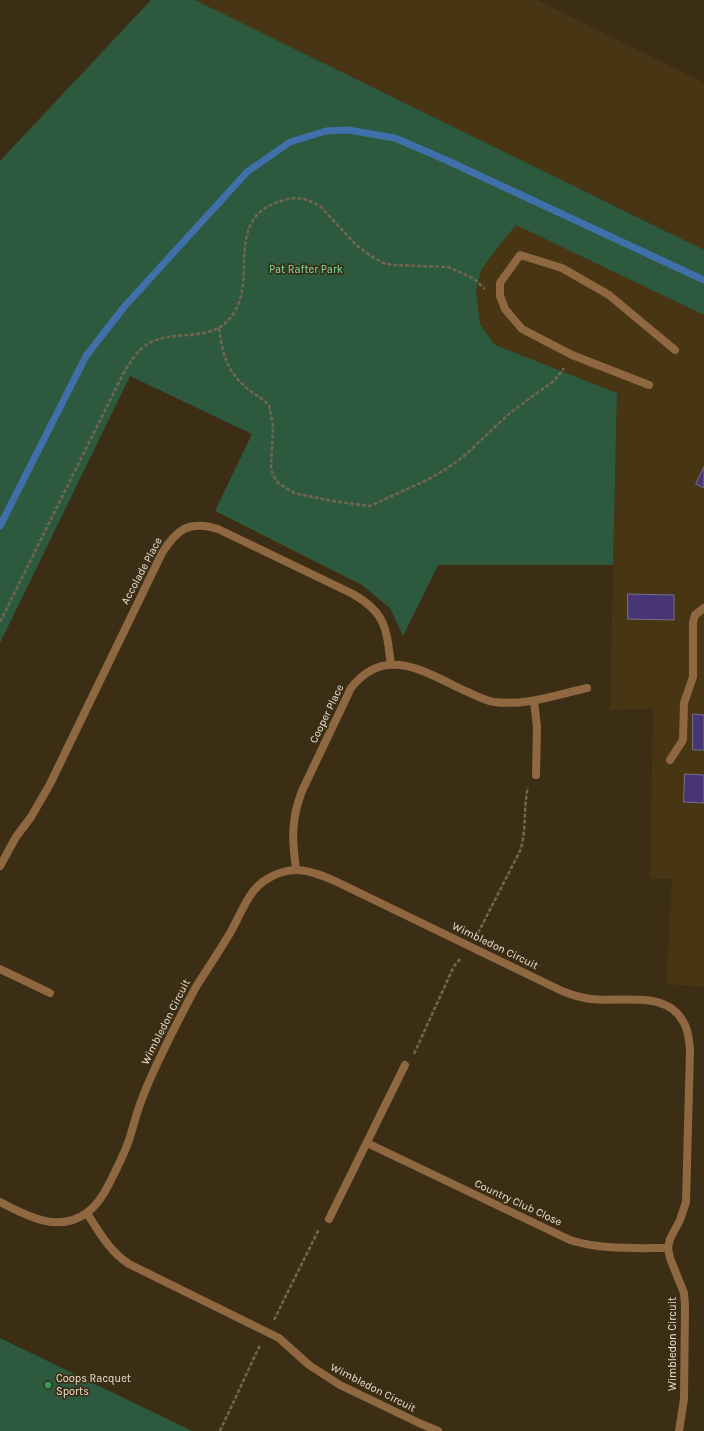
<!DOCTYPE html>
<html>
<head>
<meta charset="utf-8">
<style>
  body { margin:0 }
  canvas { display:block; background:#3c2e15 }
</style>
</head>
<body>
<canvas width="704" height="1431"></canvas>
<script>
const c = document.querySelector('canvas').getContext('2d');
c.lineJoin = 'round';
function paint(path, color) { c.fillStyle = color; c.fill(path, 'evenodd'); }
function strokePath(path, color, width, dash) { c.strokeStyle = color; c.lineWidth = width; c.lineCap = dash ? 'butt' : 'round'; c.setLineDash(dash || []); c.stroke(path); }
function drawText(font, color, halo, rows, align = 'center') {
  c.font = font + ' Karla,sans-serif'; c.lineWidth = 3.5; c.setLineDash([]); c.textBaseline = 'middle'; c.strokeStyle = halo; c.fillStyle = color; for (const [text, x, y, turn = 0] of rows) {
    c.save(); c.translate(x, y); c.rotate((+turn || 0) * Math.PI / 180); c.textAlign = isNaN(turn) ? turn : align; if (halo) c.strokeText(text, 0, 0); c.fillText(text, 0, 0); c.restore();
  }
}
paint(new Path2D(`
  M195,0H537L704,83V250Z
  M516,225L704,315V987L666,984L672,879H650L653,709L610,710L617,393L495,345L480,324L476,291L481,270L495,251Z`), '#473514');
paint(new Path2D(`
  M151,0H195L704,250V315L516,225L495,251L481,270L476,291L480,324L495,345L617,393L613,565H438L403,636L390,608L362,585L215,511L252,434L130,376L0,643V161Z
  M0,1338L192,1431H0Z`), '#2d5a3e');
strokePath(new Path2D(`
  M0,526L86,356L124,307L247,172L290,142L326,131L348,130L395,138L446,160L704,280`), '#3f70a9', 7);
const building = new Path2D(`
  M704,467V488L696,484Z
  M628,594L674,595V620L628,619Z
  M693,714L704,715V750H693Z
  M685,774L704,775V803L684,802Z`);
paint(building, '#473574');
strokePath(building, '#77718d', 1);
strokePath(new Path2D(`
  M219,328C223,356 227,372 249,390C256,395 263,399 269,405L273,425L271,467L273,475L278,483L294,493L332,501L370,506L429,479L446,469L463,457L510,413L537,393L554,381L564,368
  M0,622L122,376C129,364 135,353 146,345C173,327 213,346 234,313C257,276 224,218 281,201C295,196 308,198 321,207L356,245L371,256L383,263L393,265L448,267L473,278L485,289
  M478,933L520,851C527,831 523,808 528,787
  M414,1054L454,966L461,958
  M274,1320L319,1229
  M220,1431L260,1345`), '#726650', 2.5, [4, 2]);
strokePath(new Path2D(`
  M670,760L683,740L684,703L693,677V622L695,615L704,608`), '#8f6841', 8);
strokePath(new Path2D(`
  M649,385L572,355L522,329L505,309L500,296V283L520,255L562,268L609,295L675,350
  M534,701L537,727L536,775
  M0,866L16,837L31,817L50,784L162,553C177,529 189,520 218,529L353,594C387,614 386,628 391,665
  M296,869C292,840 291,819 302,791L351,688C384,645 424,671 463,690C473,694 483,700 494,702C526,706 556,695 587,688
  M0,969L50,993
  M367,1143L570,1240C601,1250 635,1248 668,1248
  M0,1202C27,1216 59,1234 88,1212C97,1205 104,1194 109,1184C117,1168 125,1153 130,1137C134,1124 137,1111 142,1099C149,1079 159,1060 168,1041C177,1023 186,1005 196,987C207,969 219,952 230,933C241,915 247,891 267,879C292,864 310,870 335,881L562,991C572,995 581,998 591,999C622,1003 667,989 684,1023C689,1032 689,1041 690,1050L686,1202L680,1220L670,1239L668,1248L670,1258L684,1293L685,1306L684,1399L679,1431
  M87,1213C99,1232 110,1252 129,1264L279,1338L309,1365L340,1385L419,1423L438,1431
  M329,1219L405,1065`), '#8f6841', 8);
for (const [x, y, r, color] of [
  [48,1385,4,"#2e9e5b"]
]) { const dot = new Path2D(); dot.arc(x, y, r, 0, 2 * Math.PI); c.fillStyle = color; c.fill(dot); strokePath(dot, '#3c2e15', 1.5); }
drawText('11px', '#7ee6a6', '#3c2e15', [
  ["Pat Rafter Park",306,270]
]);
drawText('11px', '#ebe2d4', '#3c2e15', [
  ["Accolade Place",142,571,-62],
  ["Cooper Place",327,714,-64],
  ["Wimbledon Circuit",495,946,26],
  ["Wimbledon Circuit",166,1022,-63],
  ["Country Club Close",518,1203,25],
  ["Wimbledon Circuit",673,1344,-90],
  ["Wimbledon Circuit",373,1388,27]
]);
drawText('11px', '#ebe2d4', '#3c2e15', [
  ["Coops Racquet",56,1379],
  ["Sports",56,1392]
], 'left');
</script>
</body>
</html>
